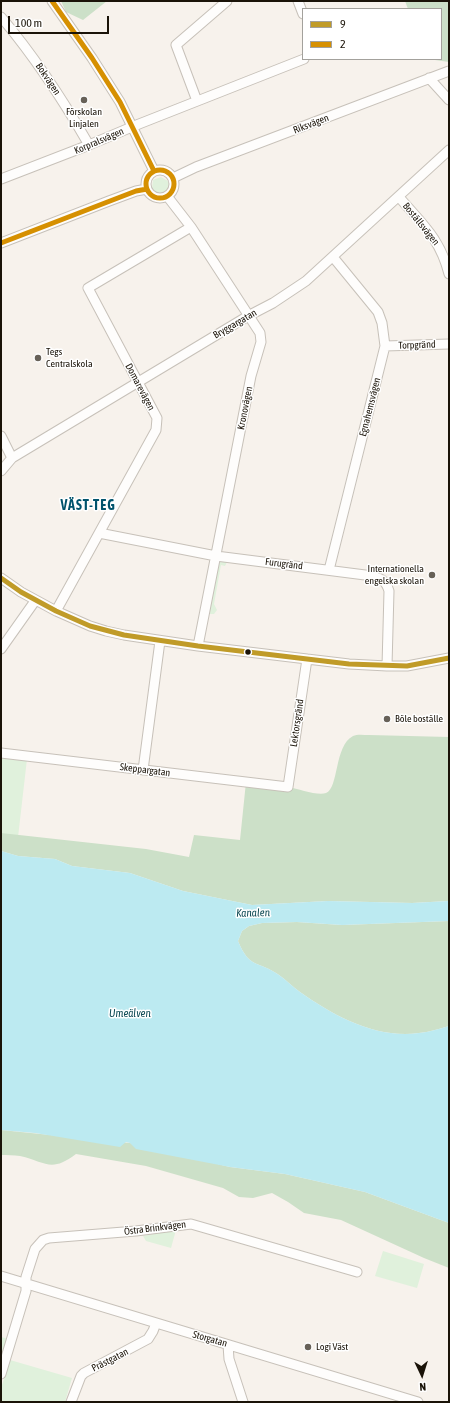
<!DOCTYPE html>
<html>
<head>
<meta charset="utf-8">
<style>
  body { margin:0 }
  #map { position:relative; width:450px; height:1403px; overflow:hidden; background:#f7f2ec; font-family:"Asap Condensed",sans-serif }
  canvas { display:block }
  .frame { position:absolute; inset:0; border:2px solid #1a1308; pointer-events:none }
  .legend { position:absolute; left:302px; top:8px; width:140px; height:52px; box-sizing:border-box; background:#fff; border:1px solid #a3a19c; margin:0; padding:5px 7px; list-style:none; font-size:12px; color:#1a1308 }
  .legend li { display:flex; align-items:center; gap:8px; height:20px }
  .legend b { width:20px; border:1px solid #a3a19c }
  .north { position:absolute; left:402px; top:1355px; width:40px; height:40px; -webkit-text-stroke:3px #fff; paint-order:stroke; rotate:176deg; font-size:11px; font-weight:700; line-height:16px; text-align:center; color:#1a1308 }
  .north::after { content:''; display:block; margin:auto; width:14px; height:18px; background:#1a1308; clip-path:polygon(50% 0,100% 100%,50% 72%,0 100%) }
  .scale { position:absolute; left:8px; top:16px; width:101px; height:18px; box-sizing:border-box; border:2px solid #1a1308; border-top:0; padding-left:5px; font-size:12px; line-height:14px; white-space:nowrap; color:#1a1308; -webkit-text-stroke:3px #fff; paint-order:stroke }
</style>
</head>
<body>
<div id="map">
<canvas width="450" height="1403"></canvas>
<div class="frame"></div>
<ul class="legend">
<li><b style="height:5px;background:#c09b28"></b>9</li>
<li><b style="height:5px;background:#d69001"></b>2</li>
</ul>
<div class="north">N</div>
<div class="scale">100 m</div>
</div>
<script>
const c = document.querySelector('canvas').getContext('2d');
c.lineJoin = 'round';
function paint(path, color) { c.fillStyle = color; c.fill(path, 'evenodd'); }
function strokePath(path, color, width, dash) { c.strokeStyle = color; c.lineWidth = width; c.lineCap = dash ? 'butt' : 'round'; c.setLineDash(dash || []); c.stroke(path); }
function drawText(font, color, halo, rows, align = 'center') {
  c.font = font + ' "Asap Condensed",sans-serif'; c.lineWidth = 3; c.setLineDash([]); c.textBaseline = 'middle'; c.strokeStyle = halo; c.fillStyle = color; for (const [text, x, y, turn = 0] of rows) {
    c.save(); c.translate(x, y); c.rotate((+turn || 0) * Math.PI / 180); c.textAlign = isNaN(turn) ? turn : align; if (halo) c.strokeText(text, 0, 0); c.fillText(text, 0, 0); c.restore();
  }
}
paint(new Path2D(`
  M161,177L168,181L171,187L170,190L164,194H157L152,188L153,180Z
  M222,561L227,562L225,566L221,565L214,604L217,610L214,614H209L219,563Z
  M1,756L27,759L17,846L1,841Z
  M176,1230L171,1248L146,1241L143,1236Z
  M383,1251L424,1264L417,1288L375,1276Z
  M1,1337L9,1339L1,1365Z
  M10,1360L72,1378L65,1402H1V1388Z`), '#e0f1dc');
paint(new Path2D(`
  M61,1H107L83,20L66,12Z
  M405,1H449V62L428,59H441V9H408Z
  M369,735L449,737V901L412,903L328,901L252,905L183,891L130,873L72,866L55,859L18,856L1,851V833L146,849L189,857L194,835L240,840L246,782C261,784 275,785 289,787C298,789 318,796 326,793C339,788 334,746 353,736C357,734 364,735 369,735Z
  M449,921V1026C439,1029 429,1032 419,1033C376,1039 334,1016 300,992C293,987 286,980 279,975C258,960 250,970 238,941L242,931L249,926L262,923L297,922L342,925Z
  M1,1130L130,1143L230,1167L285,1174L365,1192L449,1223V1268L424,1258L341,1220L304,1213L288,1202L272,1193L253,1198L239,1197L223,1188L146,1166L76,1154C51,1173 46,1162 20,1156C14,1155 7,1155 1,1155Z`), '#cce0c8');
paint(new Path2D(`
  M1,851L18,856L55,859L72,866L130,873L183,891L252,905L328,901L412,903L449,901V921L342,925L297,922L262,923L249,926L242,931L238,941C250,970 258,960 279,975C286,980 293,987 300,992C334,1016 376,1039 419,1033C429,1032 439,1029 449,1026V1223L365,1192L285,1174L230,1167L136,1149L130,1143L126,1142L120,1147L35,1133L1,1130Z`), '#bceaf1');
const minor = new Path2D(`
  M52,1L92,58L120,102L154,171
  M298,1L303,14
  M1,17C35,57 63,100 89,145
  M429,78L449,100
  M197,101L176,45L227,1
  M146 184a14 14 0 1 1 28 0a14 14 0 1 1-28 0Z
  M173,178L196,167L449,71
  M1,179L89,145L139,124L304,59
  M167,196L191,227L260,333L261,342L251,376L198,646
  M399,197C422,224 440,238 449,274
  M1,243L109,201L136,191L147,189
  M385,346L449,344
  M1,436L12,458
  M1,471L12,458L248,316L273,303L306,281L449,150
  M99,533L216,556L373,576C382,579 386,581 389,591L387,666
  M329,570L385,346L382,323L378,312L333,257
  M1,578L21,592L56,611L90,626L106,631L124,635L198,646L349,664L387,666H407L449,658
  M56,611L156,430L157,418L88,288L191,227
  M1,649L35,601
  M1,753L288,787L307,659
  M143,770L160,641
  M1,1276L418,1402
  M228,1345L229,1359L243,1402
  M1,1374L26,1291V1277L35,1249L43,1240L49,1238L136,1231L191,1224L357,1272
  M71,1402L81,1376L84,1373L148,1339L153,1331L156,1323`);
strokePath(minor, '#c7c1b9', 11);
strokePath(minor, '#fefdfc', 9);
strokePath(new Path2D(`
  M1,578L21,592L56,611L90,626L124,635L198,646L349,664L407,666L449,658`), '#c09b28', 5);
strokePath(new Path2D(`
  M52,1L92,58L120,102L154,171
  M146 184a14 14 0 1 1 28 0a14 14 0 1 1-28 0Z
  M1,243L136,191L147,189`), '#d69001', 5);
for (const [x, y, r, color] of [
  [84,100,4,"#676158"],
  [38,358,4,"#676158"],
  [432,575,4,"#676158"],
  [248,652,3.5,"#1a1308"],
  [387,719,4,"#676158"],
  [308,1347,4,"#676158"]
]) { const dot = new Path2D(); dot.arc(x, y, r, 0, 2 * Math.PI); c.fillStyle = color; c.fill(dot); strokePath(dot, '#fff', 1.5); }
drawText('10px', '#1a1308', '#fff', [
  ["Bokvägen",48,79,56],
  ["Riksvägen",311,124,-21],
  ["Korpralsvägen",99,141,-23],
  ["Boställsvägen",421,224,51],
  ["Bryggargatan",235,324,-30],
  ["Torpgränd",417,345,-2],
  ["Domarevägen",140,387,62],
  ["Egnahemsvägen",370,407,-76],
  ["Kronovägen",245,408,-79],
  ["Furugränd",284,564,7],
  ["Lektorsgränd",297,723,-82],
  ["Skeppargatan",145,770,7],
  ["Östra Brinkvägen",155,1228,-7],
  ["Storgatan",210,1339,16],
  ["Prästgatan",110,1360,-27]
]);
drawText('10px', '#1a1308', '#fff', [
  ["Förskolan",84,112,"center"],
  ["Linjalen",84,124,"center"],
  ["Tegs",46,352],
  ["Centralskola",46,364],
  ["Internationella",424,569,"right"],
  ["engelska skolan",424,581,"right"],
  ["Böle boställe",395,719],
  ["Logi Väst",316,1347]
], 'left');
drawText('italic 11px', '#0b4852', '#fff', [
  ["Kanalen",253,913,-1],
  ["Umeälven",130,1014]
]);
c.letterSpacing = '1px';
drawText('bold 14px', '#00536c', '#fff', [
  ["VÄST-TEG",88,506]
]);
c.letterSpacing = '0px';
</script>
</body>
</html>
